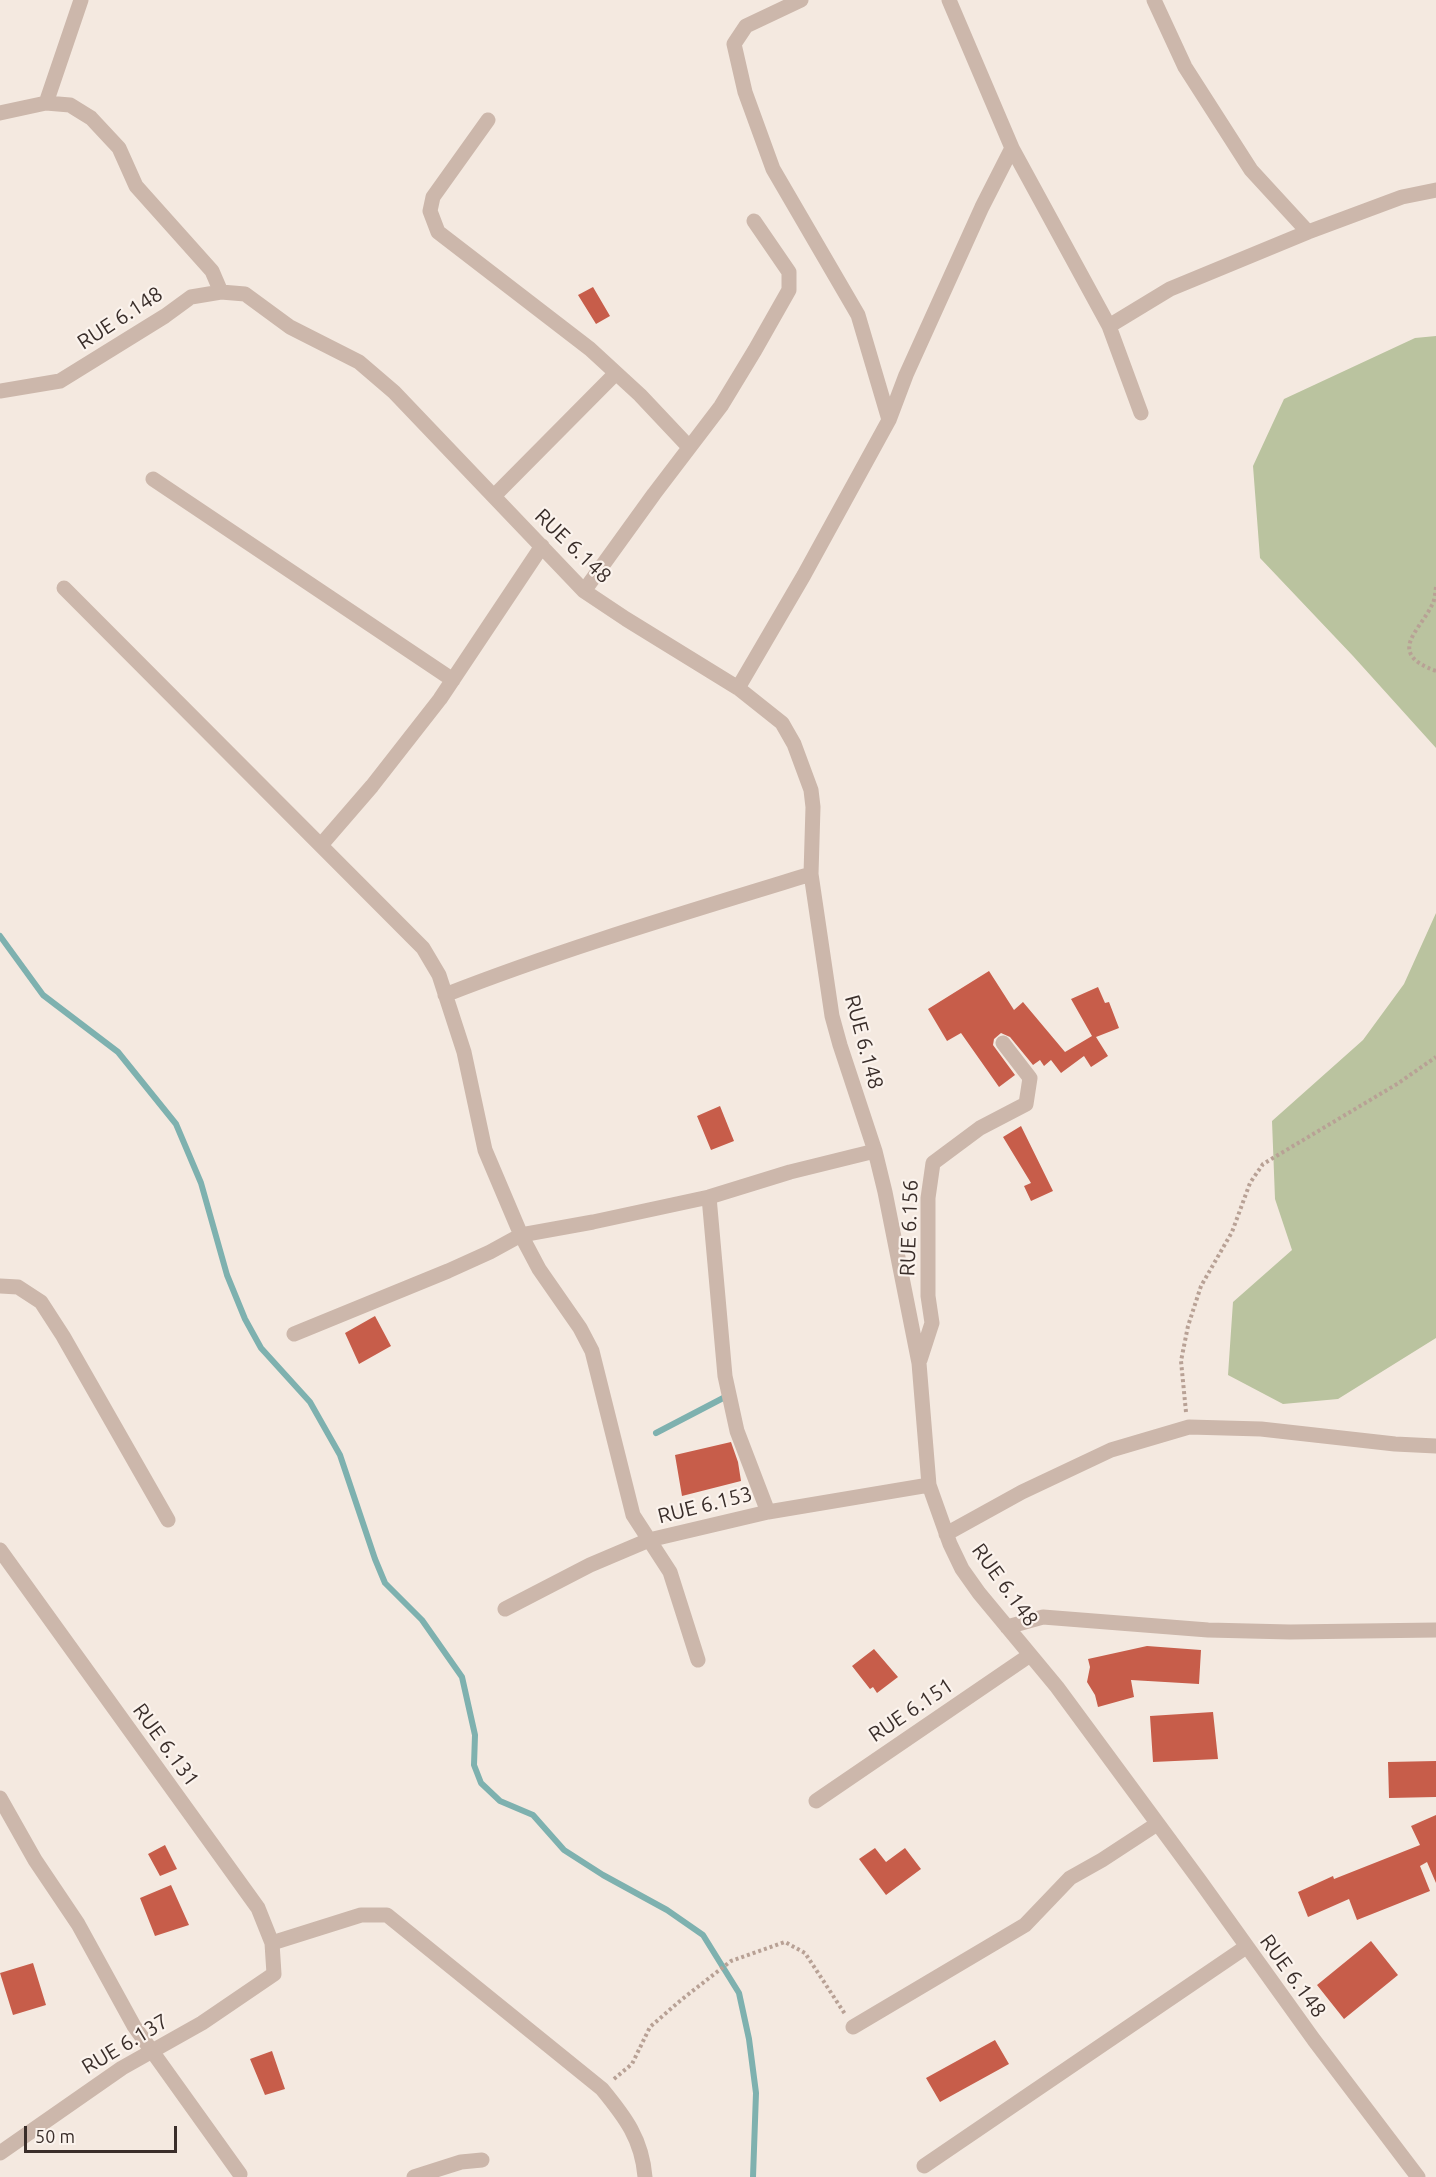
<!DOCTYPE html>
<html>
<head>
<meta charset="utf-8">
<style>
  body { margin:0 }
  #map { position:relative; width:1436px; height:2177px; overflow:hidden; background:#f4e9e0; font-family:Ubuntu,sans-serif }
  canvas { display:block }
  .scale { position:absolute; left:24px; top:2126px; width:153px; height:27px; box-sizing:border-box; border:3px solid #3a2e2a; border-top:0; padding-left:8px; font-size:18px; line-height:21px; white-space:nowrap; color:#3a2e2a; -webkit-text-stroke:4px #fbf3ed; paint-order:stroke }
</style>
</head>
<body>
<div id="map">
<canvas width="1436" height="2177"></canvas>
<div class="scale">50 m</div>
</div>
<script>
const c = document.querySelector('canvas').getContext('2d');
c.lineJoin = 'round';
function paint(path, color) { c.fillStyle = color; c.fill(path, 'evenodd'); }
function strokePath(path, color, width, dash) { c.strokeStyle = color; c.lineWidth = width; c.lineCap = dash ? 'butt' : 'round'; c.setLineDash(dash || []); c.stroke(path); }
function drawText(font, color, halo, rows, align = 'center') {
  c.font = font + ' Ubuntu,sans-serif'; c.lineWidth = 4.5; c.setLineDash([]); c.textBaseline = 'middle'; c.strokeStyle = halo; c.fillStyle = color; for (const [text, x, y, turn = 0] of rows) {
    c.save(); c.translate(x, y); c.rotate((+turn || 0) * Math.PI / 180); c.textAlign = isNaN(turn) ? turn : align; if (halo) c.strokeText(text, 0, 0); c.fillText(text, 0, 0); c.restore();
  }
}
paint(new Path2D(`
  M1436,336V748L1353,656L1260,558L1253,466L1284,399L1415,338Z
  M1436,913V1338L1338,1399L1283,1404L1228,1375L1233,1302L1292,1250L1275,1199L1272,1121L1363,1040L1404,984Z`), '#bac39f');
strokePath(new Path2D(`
  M0,936L43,995L118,1052L176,1124L201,1183L227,1275L245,1319L261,1348L310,1402L340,1455L375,1559L385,1583L422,1620L462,1677L475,1735L474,1765L481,1783L500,1801L533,1815L564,1850L603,1875L667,1910L703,1935L739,1993L749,2039L756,2093L753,2177
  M656,1433L727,1396`), '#7eb1af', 6);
paint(new Path2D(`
  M593,287L610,316L596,324L578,295Z
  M989,971L1014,1010L1023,1002L1065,1052L1092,1036L1071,999L1098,987L1105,1003L1109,1002L1119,1028L1096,1037L1108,1056L1091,1067L1084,1056L1061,1073L1051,1060L1044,1066L1040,1060L1033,1065L1010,1037L1001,1033L994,1039L993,1045L1015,1075L999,1087L961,1033L947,1041L928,1009Z
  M720,1106L734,1141L711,1150L697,1116Z
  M1021,1126L1053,1191L1031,1201L1024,1186L1031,1183L1003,1137Z
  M375,1316L391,1346L359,1364L345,1333Z
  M731,1442L738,1462L741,1481L682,1496L675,1455Z
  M1147,1646L1201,1650L1199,1684L1131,1680L1134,1697L1098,1707L1095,1695L1087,1682L1090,1667L1088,1659Z
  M874,1649L898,1677L877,1693L873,1687L870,1689L852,1666Z
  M1213,1712L1218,1759L1153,1762L1150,1716Z
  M1436,1761V1797L1389,1798L1388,1762Z
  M1436,1815V1883L1427,1862L1420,1866L1430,1891L1357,1920L1349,1899L1308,1917L1298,1892L1333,1876L1334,1879L1420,1845L1411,1826Z
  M165,1845L177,1869L160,1876L148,1854Z
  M875,1848L886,1862L905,1848L921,1869L886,1895L859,1859Z
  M171,1885L189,1925L155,1936L140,1898Z
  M1371,1941L1398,1975L1344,2019L1317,1985Z
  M33,1963L46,2005L13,2015L0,1973Z
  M995,2040L1009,2064L940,2102L926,2078Z
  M272,2051L285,2089L265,2095L250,2059Z`), '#c75d4a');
strokePath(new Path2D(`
  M1436,587C1435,593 1435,600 1432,605C1419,632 1386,653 1436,671
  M1186,1412L1181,1361L1188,1326L1201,1286L1232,1232L1250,1183L1263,1164L1397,1084L1436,1057
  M614,2079L632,2064L650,2027L681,2000L731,1961L785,1942L805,1953L845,2014`), '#b8a195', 4, [3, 3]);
strokePath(new Path2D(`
  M801,0L746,26L734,44L745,92L773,169L858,315L889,420
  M1154,0L1185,67L1251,170L1308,232
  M46,103L81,0
  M0,113L46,103L70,105L91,118L119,148L136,186L212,271L221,292
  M488,120L433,197L430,211L438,232L590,349L640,395L689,447
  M1012,148L1109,326L1141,413
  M1109,326L1170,289L1308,232L1402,197L1436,190
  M0,391L60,381L165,316L191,297L221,292L245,294L290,327L359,362L394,392L584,591L626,619L738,688L782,723L794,744L811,790L813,807L811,874L832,1016L840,1045L875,1151L885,1192L919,1363L929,1485L950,1544L962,1569L979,1593L1057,1687L1200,1881L1314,2040L1418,2177
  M153,479L453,680
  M494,496L616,373
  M64,588L423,948L439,975L464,1052L485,1150L521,1235L539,1269L580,1328L592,1351L633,1515L670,1572L698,1660
  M584,591L654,494L721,406L755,350L789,290V272L754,221
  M738,688L804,575L889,420L906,375L982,207L1012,148L949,0
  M321,845L372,786L440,699L542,546
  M445,995C565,948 688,912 811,874
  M709,1197L725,1376L737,1431L768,1512
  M0,1286L18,1287L41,1302L63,1336L168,1520
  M294,1334L448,1271L490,1252L521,1235L593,1222L709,1197L790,1172L875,1151
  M920,1360L932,1323L928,1296V1198L933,1163L980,1128L1026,1104L1030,1078L1003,1043
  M946,1534L1022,1492L1111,1450L1189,1427L1261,1429L1395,1444L1436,1446
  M0,1550L258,1908L272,1943L274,1974L202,2023L122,2068L0,2153
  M505,1609L590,1565L649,1540L768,1512L929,1485
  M1007,1627L1043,1617L1208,1630L1290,1632L1436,1630
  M0,1798L35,1860L78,1924L134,2026L240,2174
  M816,1801L1030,1655
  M272,1943L361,1915H387L602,2089C625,2117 642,2139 645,2177
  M853,2027L1025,1925L1070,1878L1102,1860L1157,1824
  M924,2166L1246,1947
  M414,2177L461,2162L482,2160`), '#ccb7ab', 15);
drawText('21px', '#3a2e2a', '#fbf3ed', [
  ["RUE 6.148",120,318,-33],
  ["RUE 6.148",573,546,44],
  ["RUE 6.148",864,1042,75],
  ["RUE 6.156",909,1228,-88],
  ["RUE 6.153",705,1505,-14],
  ["RUE 6.148",1005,1585,54],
  ["RUE 6.151",911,1710,-34],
  ["RUE 6.131",166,1745,54],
  ["RUE 6.148",1293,1976,54],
  ["RUE 6.137",125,2044,-31]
]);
</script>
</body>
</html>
